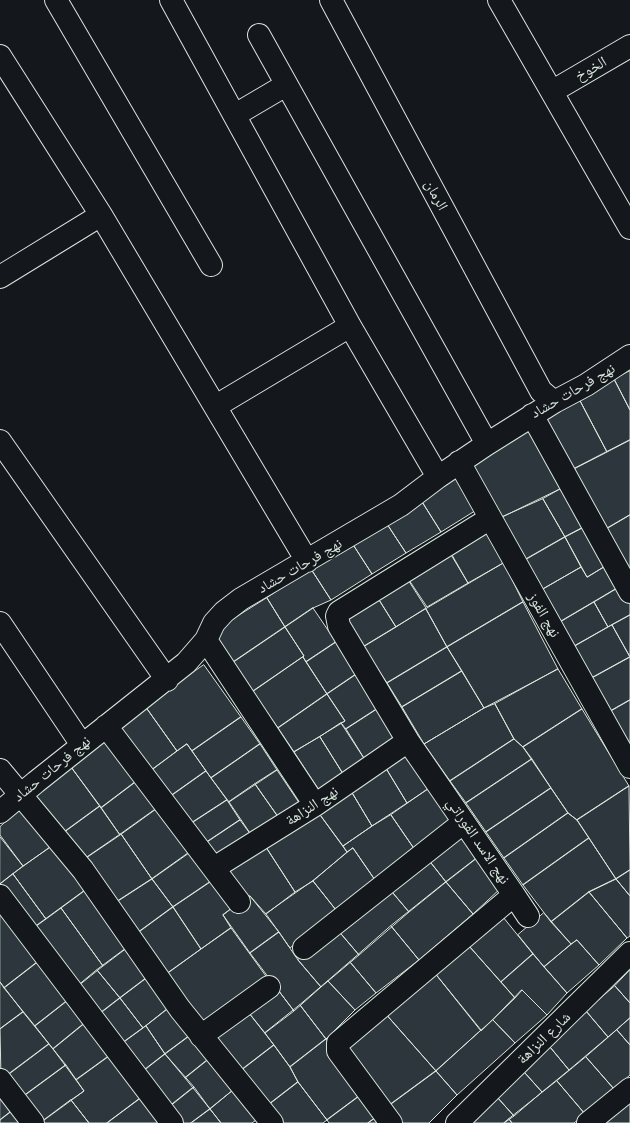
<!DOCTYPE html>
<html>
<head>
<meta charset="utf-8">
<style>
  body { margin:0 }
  canvas { display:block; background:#14181c }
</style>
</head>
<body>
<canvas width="630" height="1123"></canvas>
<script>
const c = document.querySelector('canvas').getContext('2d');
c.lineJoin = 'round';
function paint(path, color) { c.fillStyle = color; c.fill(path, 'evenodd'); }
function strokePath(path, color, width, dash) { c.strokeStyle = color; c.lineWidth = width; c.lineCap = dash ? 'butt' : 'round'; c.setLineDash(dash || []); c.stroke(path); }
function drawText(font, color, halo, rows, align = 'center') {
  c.font = font + ' Mulish,"Noto Naskh Arabic",sans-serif'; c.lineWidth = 3; c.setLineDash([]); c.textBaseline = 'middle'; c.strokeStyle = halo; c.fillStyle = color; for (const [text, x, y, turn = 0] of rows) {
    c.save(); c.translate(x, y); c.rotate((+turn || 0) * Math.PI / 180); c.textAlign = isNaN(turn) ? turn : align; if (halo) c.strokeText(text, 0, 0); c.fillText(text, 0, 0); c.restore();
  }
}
const building = new Path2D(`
  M630,371V410L614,379Z
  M614,379L630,410V440L607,452L578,397Z
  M578,397L607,452L568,472L538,418Z
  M536,426L566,486L498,519L469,459Z
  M630,440V515L601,532L568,472Z
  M456,474L478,509L441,532L419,497Z
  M566,486L588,525L565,537L543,499Z
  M419,497L441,532L406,553L385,521Z
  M543,499L565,537L523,561L498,519Z
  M630,515V572L601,532Z
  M385,521L406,553L372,574L352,543Z
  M588,525L609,564L587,577L565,537Z
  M484,527L505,562L468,583L448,548Z
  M565,537L581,567L541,590L523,561Z
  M352,543L372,574L331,600L311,569Z
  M447,548L468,583L427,607L405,574Z
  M504,563L523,602L447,647L426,609Z
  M609,564L621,586L560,622L541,590L581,567L587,577Z
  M311,569L331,600L313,608L285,627L267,598Z
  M405,575L426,608L396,627L376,595Z
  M621,586L630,601V615L608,627L594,602Z
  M376,595L396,627L363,647L344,615Z
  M267,598L285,627L232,663L211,633Z
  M523,602L558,669L484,708L447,647Z
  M594,602L608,627L573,647L560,622Z
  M313,608L336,642L306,662L303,657L304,656L285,627Z
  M426,609L447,647L387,683L363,647Z
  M630,615V657L612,625Z
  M612,625L630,657L590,679L573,647Z
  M285,627L304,656L252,692L232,663Z
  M336,642L358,673L327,694L306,662Z
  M447,647L462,671L402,707L387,683Z
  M303,657L327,694L278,728L252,692Z
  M630,657V700L609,712L590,679Z
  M204,665L241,717L192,751L187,744L177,751L145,706Z
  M558,669L582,709L523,747L514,739L495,704Z
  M462,671L484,708L424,744L402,707Z
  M358,673L380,707L346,729L341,723L345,721L327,694Z
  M327,694L345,721L294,752L278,728Z
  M630,700V748L609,712Z
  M495,704L514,739L450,781L424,744L484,708Z
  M145,706L177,751L149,772L114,728Z
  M380,707L403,740L367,763L346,729Z
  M582,709L629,786L577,820L568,813L523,747Z
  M241,717L260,744L211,778L192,751Z
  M341,723L367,763L345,777L320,737Z
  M104,737L142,777L101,808L71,767Z
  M320,737L345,777L321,793L294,752Z
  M514,739L523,747L532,759L466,803L450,781Z
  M187,744L206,771L168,798L149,772Z
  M260,744L277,770L229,802L211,778Z
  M407,750L431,787L407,803L384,765Z
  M532,759L551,788L486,832L466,803Z
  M384,765L407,803L372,826L348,786Z
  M71,767L100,806L63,833L35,796Z
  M277,770L302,807L281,821L255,784Z
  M206,771L227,800L187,826L168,798Z
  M142,777L163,804L120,835L101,808Z
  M255,784L281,821L254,839L229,802Z
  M348,786L372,826L343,846L315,808Z
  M629,786L630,870L616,879L577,820Z
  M431,787L456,822L415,850L391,815Z
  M551,788L568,813L504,858L486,832Z
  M227,800L240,820L201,846L187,826Z
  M26,804L59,841L23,866L0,835V827Z
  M163,804L196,848L152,879L121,834Z
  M100,806L120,835L86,858L63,833Z
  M315,808L347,852L313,881L295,892L262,841Z
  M568,813L577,820L589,838L523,885L504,858Z
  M391,815L415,850L375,880L353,848L347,852L343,846L372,826Z
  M240,820L254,839L215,866L201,846Z
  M456,832L477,858L446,882L424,854Z
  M121,834L152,879L118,901L86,858Z
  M0,837L23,866L0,884Z
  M589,838L616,879L589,892L551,922L523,885Z
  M59,841L91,886L46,919L13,874Z
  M262,841L295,892L266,914L250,896L240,902L216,871Z
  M197,847L219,876L173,907L152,879Z
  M353,848L375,880L336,910L313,881Z
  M424,854L446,882L409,912L387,886Z
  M477,858L501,888L473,914L446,882Z
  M630,870V896L616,879Z
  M13,874L46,919L28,932L0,896V884Z
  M219,876L238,903L223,915L231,928L201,949L173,907Z
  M152,879L173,907L132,937L118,901Z
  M616,879L630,896V936L627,938L589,892Z
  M313,881L336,910L290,948L266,914Z
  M446,882L473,914L419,960L391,926Z
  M91,886L132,944L103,966L61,908Z
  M387,886L409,912L359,955L336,928Z
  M589,892L627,938L599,965L577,940L571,944L551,922Z
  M250,896L279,932L250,953L223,915Z
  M0,900L44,957L4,988L0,982Z
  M173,907L201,949L161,978L132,937Z
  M61,908L103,966L73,990L28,932Z
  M544,913L571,944L544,967L518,935Z
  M503,917L533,954L501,982L469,946Z
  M391,926L419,960L376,993L350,962Z
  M231,928L271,983L201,1033L161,978Z
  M336,928L359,955L321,987L298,960Z
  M279,932L298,960L321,987L294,1011L250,953Z
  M577,940L599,965L567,993L544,967Z
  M132,944L153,973L120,998L97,970Z
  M469,946L515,998L481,1031L434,972Z
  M533,954L567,993L547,1015L522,990L515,998L501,982Z
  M44,957L72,997L35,1026L4,988Z
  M350,962L376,993L355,1010L328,981Z
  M97,970L120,998L94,1018L73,990Z
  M630,970V1003L615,986Z
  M434,972L481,1030L436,1071L384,1012Z
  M153,973L175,1003L143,1028L120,998Z
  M328,981L355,1010L326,1039L300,1005Z
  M0,982L23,1012L0,1029Z
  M275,986L294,1011L265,1033L245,1008Z
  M615,986L630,1003V1018L608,1037L586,1011Z
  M522,990L547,1015L515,1043L493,1020Z
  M72,997L91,1018L53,1049L35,1026Z
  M120,998L143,1028L117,1047L94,1018Z
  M175,1003L196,1031L165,1054L146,1026Z
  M300,1005L326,1039L290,1067L265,1033Z
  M245,1008L274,1045L235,1075L206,1037Z
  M586,1011L608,1037L569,1070L550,1047Z
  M23,1012L49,1044L1,1080L0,1029Z
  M384,1012L436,1071L387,1107L338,1047Z
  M91,1018L116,1051L76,1080L53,1049Z
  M630,1018V1045L617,1030Z
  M493,1020L515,1043L457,1095L436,1071Z
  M146,1026L165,1054L138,1075L117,1047Z
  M617,1030L630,1045V1075L614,1089L586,1057Z
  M196,1031L215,1054L185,1078L165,1054Z
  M326,1039L366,1091L327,1120L298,1082L290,1067Z
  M49,1044L66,1065L17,1101L1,1080Z
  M274,1045L290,1067L298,1082L263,1109L235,1075Z
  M550,1047L569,1070L542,1092L525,1073Z
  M116,1051L146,1094L107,1123H89L71,1100L84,1091L76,1080Z
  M165,1054L194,1087L164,1111L138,1075Z
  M215,1054L240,1084L210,1109L185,1078Z
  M586,1057L614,1089L585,1114L557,1081Z
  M66,1065L84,1091L40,1123L17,1101Z
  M436,1071L457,1095L429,1123H400L387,1107Z
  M525,1073L542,1092L514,1116L497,1097Z
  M557,1081L585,1114L574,1123H512L509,1119Z
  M298,1082L327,1120L323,1123H274L263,1109Z
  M0,1084L17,1107L0,1120Z
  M240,1085L263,1115L252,1123H221L210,1109Z
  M194,1087L210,1109L191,1123H174L165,1110Z
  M366,1091L382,1113L368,1123H329L327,1120Z
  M146,1094L166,1123H107Z
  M497,1097L514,1116L504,1123H470Z
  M71,1100L89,1123H40Z
  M630,1102V1123H602Z
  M17,1107L30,1123H0V1120Z
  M210,1109L221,1123H191Z
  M382,1113L389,1123H368Z
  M509,1119L512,1123H504Z`);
paint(building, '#2c363c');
strokePath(building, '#d8e6dc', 1);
const minor = new Path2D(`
  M56,0L211,265
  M171,0L350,326L438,477
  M331,0L541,391L554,402
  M499,0L630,228
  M259,35L487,444
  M0,56L101,215L307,561
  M553,91L630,46
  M235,115L286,85
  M0,277L101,215
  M216,406L350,326
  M532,415L630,592
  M0,441L167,680
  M459,462L630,767
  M0,623L82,745
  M206,640L315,805
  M106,726L239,902
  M0,770L83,870L180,1009L272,1123
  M0,812L36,782L186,663L206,640L214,623L224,612L241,599L401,505L438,477L487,444L554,402L586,385L630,356
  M214,868L315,805L408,741
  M514,895L528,916
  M0,896L172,1123
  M304,948L464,822
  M201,1036L269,987
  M0,1080L33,1123
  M391,1123L338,1051V1043L514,895L408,741L339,626L337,616L339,612L489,519
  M457,1123L630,953
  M588,1123L630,1089`);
strokePath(minor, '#d8e6dc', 24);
strokePath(minor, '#14181c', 22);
drawText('15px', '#d8e6dc', '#14181c', [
  ["الخوخ",591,69,-30],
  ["الرمان",436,195,62],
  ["نهج فرحات حشاد",573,391,-30],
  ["نهج فرحات حشاد",300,566,-30],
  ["نهج الفوز",544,615,60],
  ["نهج فرحات حشاد",52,769,-39],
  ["نهج النزاهة",312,806,-33],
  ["نهج الاسد الفوراتي",478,841,56],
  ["شارع النزاهة",544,1038,-44]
]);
</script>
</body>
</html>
